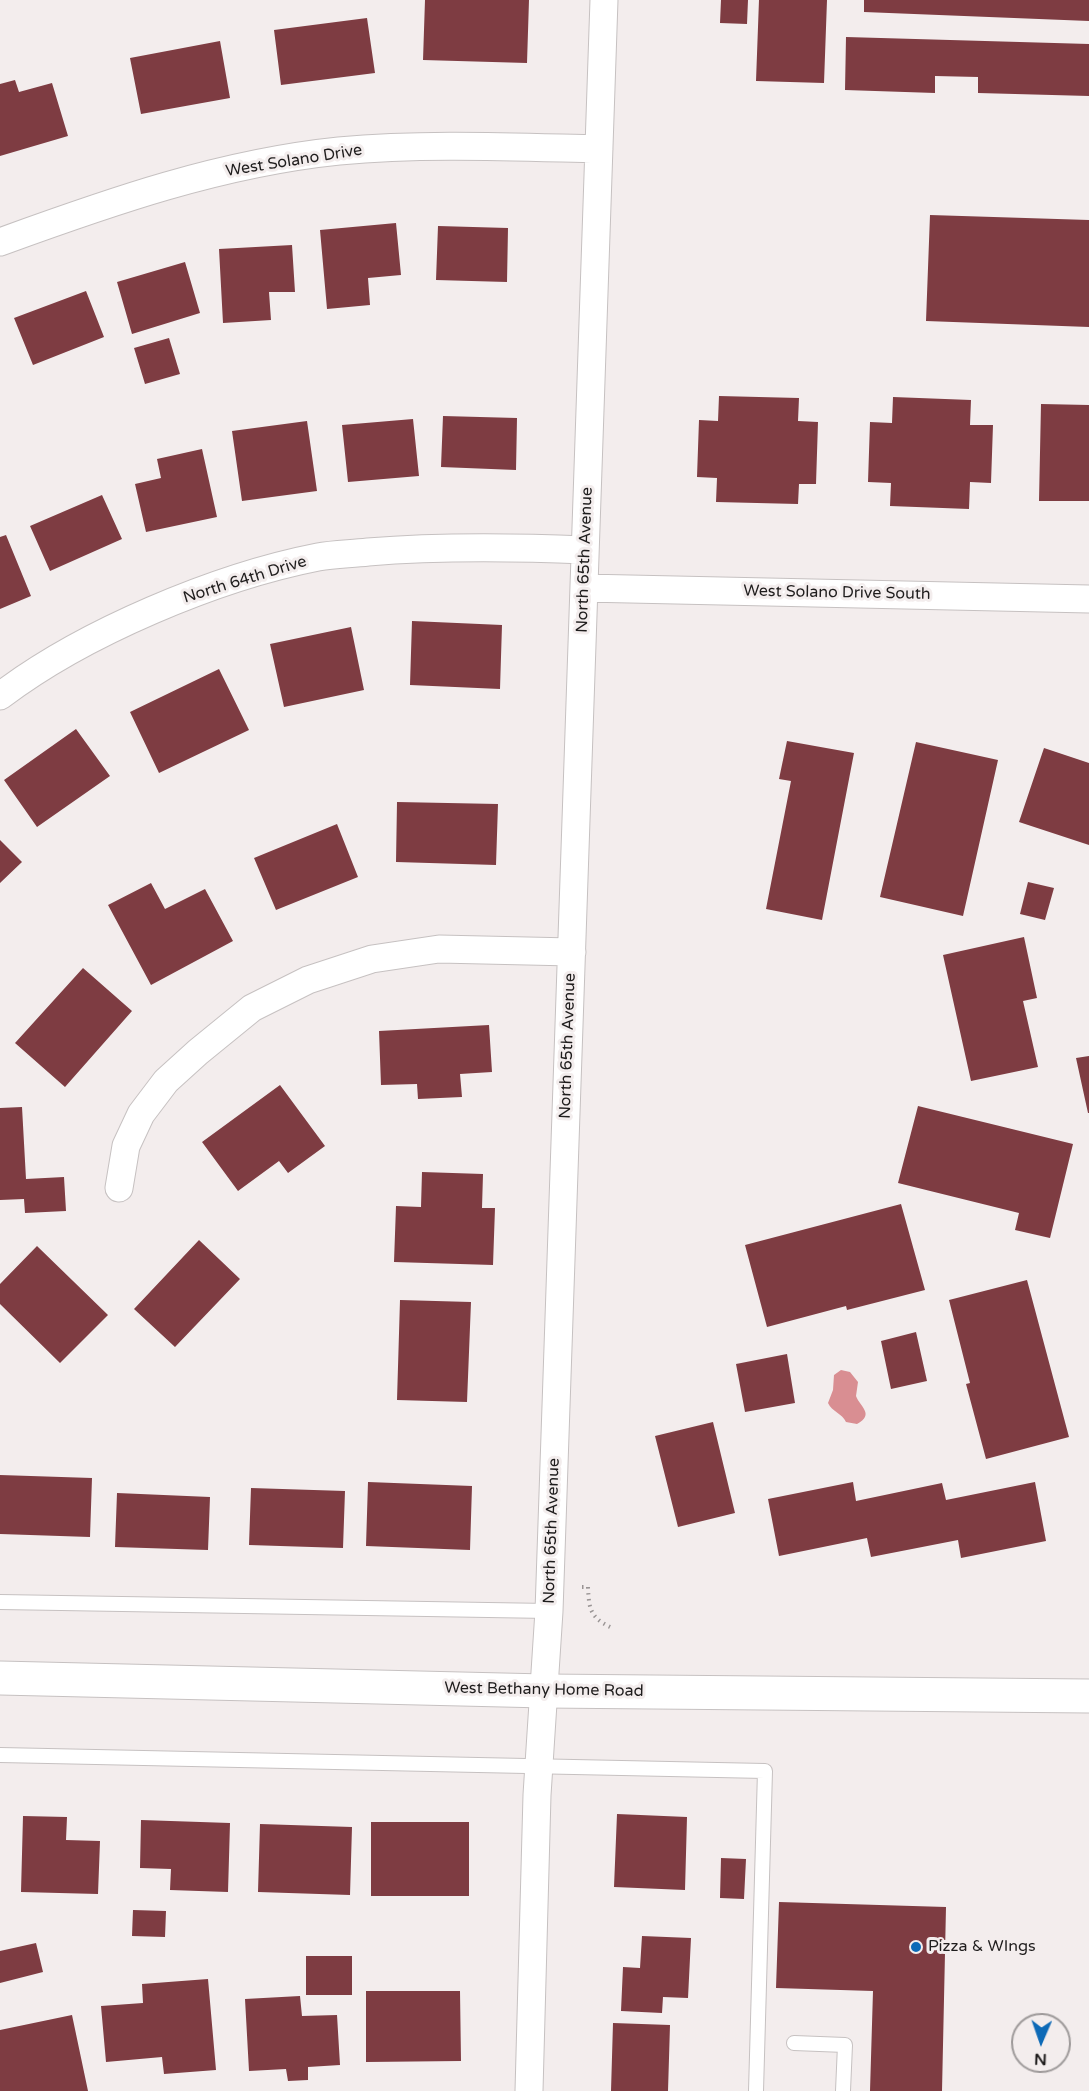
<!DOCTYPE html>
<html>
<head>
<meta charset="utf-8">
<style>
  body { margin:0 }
  #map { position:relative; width:1089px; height:2091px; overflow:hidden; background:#f3eded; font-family:"Varela Round",sans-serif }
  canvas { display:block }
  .north { position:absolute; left:1011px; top:2013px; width:60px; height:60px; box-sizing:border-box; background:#f3eded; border:2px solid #9e9a9a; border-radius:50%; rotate:182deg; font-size:16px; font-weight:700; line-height:24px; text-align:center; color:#1f1d1d }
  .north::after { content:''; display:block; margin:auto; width:21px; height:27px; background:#0d6ab7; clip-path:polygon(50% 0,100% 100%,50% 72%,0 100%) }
</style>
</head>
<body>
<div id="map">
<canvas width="1089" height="2091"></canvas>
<div class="north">N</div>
</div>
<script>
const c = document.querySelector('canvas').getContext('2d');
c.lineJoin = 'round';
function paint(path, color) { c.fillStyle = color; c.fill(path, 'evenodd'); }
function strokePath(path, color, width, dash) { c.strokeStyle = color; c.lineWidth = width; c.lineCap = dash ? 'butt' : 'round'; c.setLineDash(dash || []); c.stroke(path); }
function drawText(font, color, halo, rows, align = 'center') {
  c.font = font + ' "Varela Round",sans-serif'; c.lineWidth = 6; c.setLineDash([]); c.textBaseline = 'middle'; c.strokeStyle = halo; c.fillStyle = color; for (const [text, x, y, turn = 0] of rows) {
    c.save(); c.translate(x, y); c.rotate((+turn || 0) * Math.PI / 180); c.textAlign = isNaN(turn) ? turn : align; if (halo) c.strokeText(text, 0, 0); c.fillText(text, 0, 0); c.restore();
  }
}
paint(new Path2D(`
  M841,1370L850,1372L858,1382L856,1396C860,1407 875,1414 857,1424L846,1422C842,1413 832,1412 828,1403L833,1390L834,1375Z`), '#d98e92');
paint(new Path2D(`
  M425,0H529L527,63L423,60Z
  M721,0H748L747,24L720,23Z
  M759,0H827L824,83L756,81Z
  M864,0H1089V21L864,12Z
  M367,18L375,73L281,85L274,30Z
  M846,37L1089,44V96L978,93V77L935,76V93L845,90Z
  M220,41L230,98L141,114L130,58Z
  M15,80L19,92L52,83L68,136L0,156V84Z
  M930,215L1089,220V327L926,321Z
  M396,223L401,275L368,278L370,305L327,309L320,230Z
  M438,226L508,228L507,282L436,280Z
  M292,245L295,292H269L271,320L223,323L219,249Z
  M185,262L200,313L132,334L117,282Z
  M86,291L104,337L33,365L14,318Z
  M169,338L180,374L145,384L134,348Z
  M719,396L799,398L798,421L818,422L816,484H799L798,504L716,502L717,478L697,477L699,420L718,421Z
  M893,397L971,400L970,425H993L991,483L970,482L969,509L890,506L891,483L868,482L870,422L892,423Z
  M1041,404L1089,405V501H1039Z
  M443,416L517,418L516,470L441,467Z
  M413,419L419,476L348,482L342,425Z
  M307,421L317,491L242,501L232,431Z
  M202,449L217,517L146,532L135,484L161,478L157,459Z
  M102,495L122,539L50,571L30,526Z
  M6,535L31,596L0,609V537Z
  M412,621L502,625L500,689L410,685Z
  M351,627L364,690L284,707L270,644Z
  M219,669L249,730L159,773L130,712Z
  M76,729L110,776L37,827L4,780Z
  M787,741L854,753L822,920L766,909L791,781L779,779Z
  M916,742L998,760L963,916L880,897Z
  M1044,748L1089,763V845L1019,822Z
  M397,802L498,804L496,865L396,862Z
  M337,824L358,877L276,910L254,858Z
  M0,840L22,862L0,883Z
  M1028,882L1054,888L1045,920L1020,914Z
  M151,883L165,909L205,889L233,941L151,985L108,905Z
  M1024,937L1037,998L1023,1001L1038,1067L971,1081L943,955Z
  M83,968L132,1011L65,1087L15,1043Z
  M489,1025L492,1072L460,1074L462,1097L418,1099L417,1084L381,1085L379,1031Z
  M1089,1056V1113H1088L1076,1058Z
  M280,1085L325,1146L288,1173L279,1161L238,1191L202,1142Z
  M918,1106L1073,1144L1050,1238L1015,1230L1019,1213L898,1183Z
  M22,1107L26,1179L64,1177L66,1211L25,1213L24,1199L0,1200V1108Z
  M422,1172L483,1174L482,1208H495L493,1265L394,1262L396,1206L421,1207Z
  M901,1204L925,1290L847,1310L846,1306L767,1327L745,1245Z
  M199,1240L240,1279L175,1347L134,1309Z
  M37,1246L108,1315L60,1363L0,1304V1284Z
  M1027,1280L1069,1437L986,1459L966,1384L970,1383L949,1300Z
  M400,1300L471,1302L467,1402L397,1400Z
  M916,1332L927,1381L891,1389L881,1341Z
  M787,1354L795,1403L745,1412L736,1364Z
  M713,1422L735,1513L678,1527L655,1436Z
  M0,1475L92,1478L90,1537L0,1534Z
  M368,1482L472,1486L470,1550L366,1546Z
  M853,1482L856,1501L942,1483L946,1500L1035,1482L1046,1541L961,1558L958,1540L871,1557L867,1538L779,1556L768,1499Z
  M251,1488L345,1491L343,1548L249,1545Z
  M117,1493L210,1497L208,1550L115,1547Z
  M617,1814L687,1817L685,1890L614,1887Z
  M23,1816L67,1817L66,1840L100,1841L98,1894L21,1892Z
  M141,1820L230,1823L228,1892L170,1890L171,1869L140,1868Z
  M371,1822H469V1896H371Z
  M260,1824L352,1827L350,1895L258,1892Z
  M721,1858L746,1859L744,1899L720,1898Z
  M779,1902L946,1907L942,2091H870L873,1991L776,1988Z
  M133,1910L166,1911L165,1937L132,1936Z
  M642,1936L691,1938L688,1998L663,1997L662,2013L621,2011L623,1967L640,1968Z
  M36,1943L43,1972L0,1983V1951Z
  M306,1956H352V1995H306Z
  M208,1979L216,2070L164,2074L162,2057L106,2062L101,2006L143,2003L142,1984Z
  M366,1991H460L461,2061L366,2062Z
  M300,1996L302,2016L337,2015L340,2065L308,2067V2080L288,2081L286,2069L249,2071L245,1999Z
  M72,2015L88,2091H0V2030Z
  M613,2023L670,2025L668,2091H611Z`), '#7e3c42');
const service = new Path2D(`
  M0,1602L549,1611
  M0,1755L765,1771L756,2091
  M794,2043L845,2045L843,2091`);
const minor = new Path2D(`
  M0,242C110,202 221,163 339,151C425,143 512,147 599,149
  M584,588L1089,599
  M0,696C83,633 216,577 318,557C334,554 351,554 368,552C440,546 513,547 585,550
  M119,1188L126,1146L141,1114L166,1081L198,1052L252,1008L308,980L372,959L439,949L572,952
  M529,2091L537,1795L549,1611L604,0`);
const secondary = new Path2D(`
  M0,1678L545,1691L1089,1696`);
strokePath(service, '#c6c1c1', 16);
strokePath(minor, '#c6c1c1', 29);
strokePath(secondary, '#c6c1c1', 35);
strokePath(new Path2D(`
  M582,1587H588C589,1609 590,1617 610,1627`), '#999494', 4, [1.5, 4.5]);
strokePath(service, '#fff', 14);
strokePath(minor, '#fff', 27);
strokePath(secondary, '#fff', 33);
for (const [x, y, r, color] of [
  [916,1947,6,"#0d6ab7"]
]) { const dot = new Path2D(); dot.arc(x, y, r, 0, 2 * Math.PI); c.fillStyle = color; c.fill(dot); strokePath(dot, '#f3eded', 2); }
drawText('16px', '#1f1d1d', '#f3eded', [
  ["West Solano Drive",294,161,-9],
  ["North 65th Avenue",585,560,-88],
  ["North 64th Drive",245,580,-17],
  ["West Solano Drive South",837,593,1],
  ["North 65th Avenue",568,1046,-88],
  ["North 65th Avenue",552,1531,-88],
  ["West Bethany Home Road",544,1690,1]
]);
drawText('16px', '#1f1d1d', '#f3eded', [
  ["Pizza & WIngs",928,1947]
], 'left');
</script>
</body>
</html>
